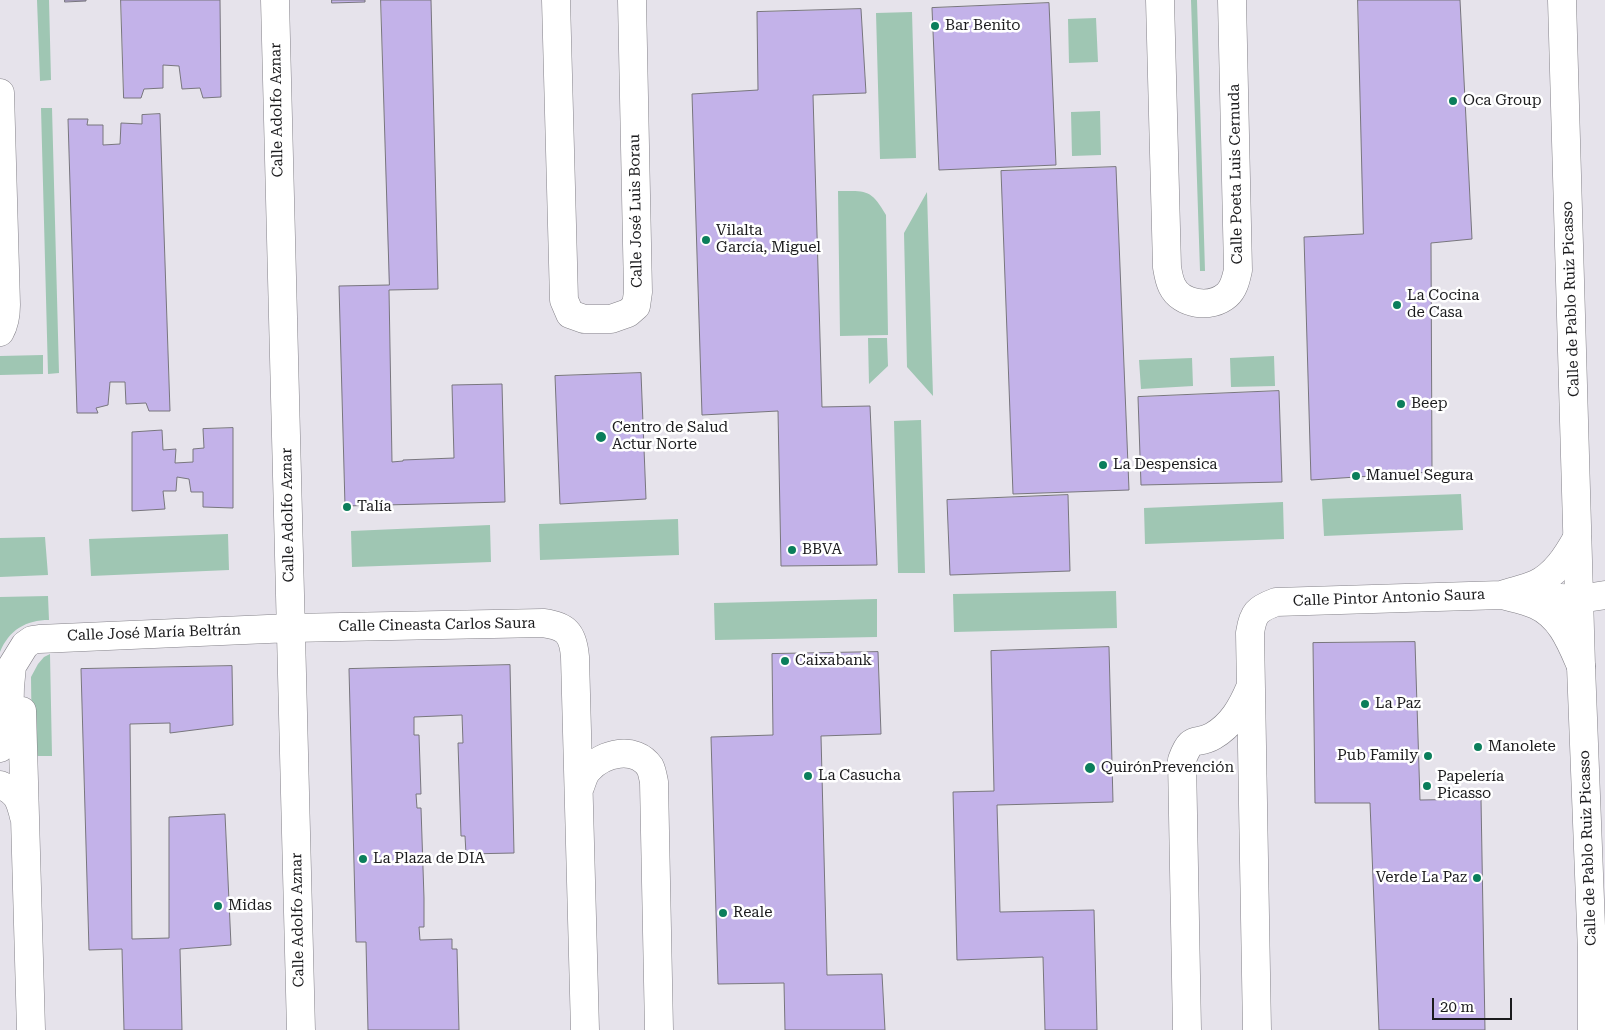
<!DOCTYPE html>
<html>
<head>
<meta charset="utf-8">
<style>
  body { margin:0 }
  #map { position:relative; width:1605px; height:1030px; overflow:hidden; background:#e6e3eb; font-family:"Roboto Serif",serif }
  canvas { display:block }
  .scale { position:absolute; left:1432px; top:998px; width:80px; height:22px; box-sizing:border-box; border:2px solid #1b1b1d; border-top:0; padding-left:6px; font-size:15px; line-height:18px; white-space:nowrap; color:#1b1b1d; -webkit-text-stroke:4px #fff; paint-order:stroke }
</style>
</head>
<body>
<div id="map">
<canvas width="1605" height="1030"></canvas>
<div class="scale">20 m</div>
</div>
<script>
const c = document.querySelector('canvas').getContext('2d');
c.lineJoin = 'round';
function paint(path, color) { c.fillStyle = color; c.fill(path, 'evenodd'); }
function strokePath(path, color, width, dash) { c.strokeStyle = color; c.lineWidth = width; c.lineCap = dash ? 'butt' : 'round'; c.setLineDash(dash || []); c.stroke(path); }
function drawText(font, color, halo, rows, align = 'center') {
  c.font = font + ' "Roboto Serif",serif'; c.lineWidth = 5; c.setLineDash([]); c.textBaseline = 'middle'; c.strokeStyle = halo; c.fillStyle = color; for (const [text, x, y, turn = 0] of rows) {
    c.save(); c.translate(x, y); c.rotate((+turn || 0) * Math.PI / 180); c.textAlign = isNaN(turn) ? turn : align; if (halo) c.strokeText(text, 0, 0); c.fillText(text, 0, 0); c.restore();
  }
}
paint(new Path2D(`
  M37,0H49L51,80L40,81Z
  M1191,0H1197L1205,271H1200Z
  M912,12L916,158L880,159L876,13Z
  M1096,18L1098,62L1069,63L1068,19Z
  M41,108H52L59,373L48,374Z
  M1100,111L1101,155L1072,156L1071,112Z
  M838,191C867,191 871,189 886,215L888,335L840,336Z
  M927,192L933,396L907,367L904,233Z
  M868,338H887L888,366L869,384Z
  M43,355V374L0,375V356Z
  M1274,356L1275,386L1231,387L1230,358Z
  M1192,358L1193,386L1141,389L1139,360Z
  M921,420L925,573H898L894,421Z
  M1461,494L1463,530L1324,536L1322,499Z
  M1283,502L1284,539L1145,544L1144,508Z
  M678,519L679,555L540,560L539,524Z
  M490,525L491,562L352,567L351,531Z
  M228,534L229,570L91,576L89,539Z
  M45,537L48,575L0,577V538Z
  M1116,591L1117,628L954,632L953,594Z
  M48,596L49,620C26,620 9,630 0,652V597Z
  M877,599V637L715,640L714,603Z
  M50,654L52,756H32L31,677L38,664L44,657Z`), '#9fc6b3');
const building = new Path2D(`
  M65,0H86V1L65,2Z
  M121,0H220L221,97L203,98L200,88L182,89L179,66L163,65V88L144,89L141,98H124Z
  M332,0H365V2L332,3Z
  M381,0H431L438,289L389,290L392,462L403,461V460L454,458L452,385L502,384L505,502L345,506L339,286L389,285Z
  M1358,0H1460L1472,239L1431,243L1432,472L1311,480L1304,237L1363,234Z
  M1049,3L1056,165L939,170L932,8Z
  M861,9L866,93L813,95L822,407L870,406L877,565L781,566L778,411L702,415L692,94L758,90L757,12Z
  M160,114L170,411H149L146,403L126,404L125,382H110L108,405L96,408L98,413H77L68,119H88L87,125H103V145L120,144L121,123L142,124V115Z
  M1116,167L1129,490L1013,494L1001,171Z
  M641,373L646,499L560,504L555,376Z
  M1279,391L1282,482L1141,485L1138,397Z
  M233,428V508L203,507V492H191L189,479L177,477L176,491H163L165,509L132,511V432L162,430L163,450L176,449L175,463L193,462V449L204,448L203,429Z
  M1068,495L1070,571L950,575L947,500Z
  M1415,642L1420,800L1481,799L1485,1030H1379L1370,803H1315L1313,643Z
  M1109,647L1113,802L997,805L1000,912L1094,910L1097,1030H1045L1043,957L957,960L953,792L994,791L991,651Z
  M878,652L881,734L821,736L827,975L882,974L885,1030H785L784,983L718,984L711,737L773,735L772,654Z
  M510,665L514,853L466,854L465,836H461L458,743H463L462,715L414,717V735H419L421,794H416L417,808H421L424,898V927H419L420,940L452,939V949H457L459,1030H368L366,942H356L349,669Z
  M232,666L233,725L170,733V723L130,724L132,939L169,938V817L225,814L231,945L180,949L182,1030H124L122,949L89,950L81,669Z`);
paint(building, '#c3b2e9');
strokePath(building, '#78767d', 1);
const minor = new Path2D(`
  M275,0L301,1030
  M556,0L564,300L570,314L584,319H611L628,313L636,306L638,292L632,0
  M1160,0L1167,267C1168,273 1169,280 1172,286C1181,305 1211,309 1227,295C1234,289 1236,279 1238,270L1232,0
  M0,93L6,305C6,315 5,323 0,332
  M1502,595C1513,598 1525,600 1536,605C1561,616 1571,643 1581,666
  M1524,596L1579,599L1605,595
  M22,711L31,1030
  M0,748L7,738L9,727L10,687L12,666L25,645L32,640L39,639L291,628L543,623C566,626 573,633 575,657L585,1030
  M0,785C17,791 20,800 24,817
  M580,787C582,782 584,774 588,770C603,753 635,745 650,767C652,771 653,777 654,782L659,1030
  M1187,1030L1182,760C1192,733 1196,746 1213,736C1232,725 1242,707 1250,688
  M1257,1030L1250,633C1253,613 1257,609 1276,602L1502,595C1513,591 1525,589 1536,584C1555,575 1567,556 1577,538`);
const major = new Path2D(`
  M1562,0L1581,666L1592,952V1030`);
strokePath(minor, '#848289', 29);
strokePath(major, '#848289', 29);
strokePath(minor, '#fff', 28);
strokePath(major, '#fff', 28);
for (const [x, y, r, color] of [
  [935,26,5,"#0b7e5b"],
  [1453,101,5,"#0b7e5b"],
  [706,240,5,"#0b7e5b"],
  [1397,305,5,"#0b7e5b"],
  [1401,404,5,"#0b7e5b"],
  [601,437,6,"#0b7e5b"],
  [1103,465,5,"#0b7e5b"],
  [1356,476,5,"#0b7e5b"],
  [347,507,5,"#0b7e5b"],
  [792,550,5,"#0b7e5b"],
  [785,661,5,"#0b7e5b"],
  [1365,704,5,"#0b7e5b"],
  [1478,747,5,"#0b7e5b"],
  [1428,756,5,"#0b7e5b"],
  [1090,768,6,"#0b7e5b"],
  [808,776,5,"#0b7e5b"],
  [1427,786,5,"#0b7e5b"],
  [363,859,5,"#0b7e5b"],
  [1477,878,5,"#0b7e5b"],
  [218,906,5,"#0b7e5b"],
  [723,913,5,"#0b7e5b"]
]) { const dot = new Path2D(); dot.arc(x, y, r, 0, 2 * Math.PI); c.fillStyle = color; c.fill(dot); strokePath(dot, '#fff', 2); }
drawText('15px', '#1b1b1d', '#fff', [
  ["Bar Benito",945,26],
  ["Oca Group",1463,101],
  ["Vilalta",716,231],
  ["García, Miguel",716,248],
  ["La Cocina",1407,296],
  ["de Casa",1407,313],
  ["Beep",1411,404],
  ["Centro de Salud",612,428],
  ["Actur Norte",612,445],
  ["La Despensica",1113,465],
  ["Manuel Segura",1366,476],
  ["Talía",357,507],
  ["BBVA",802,550],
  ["Caixabank",795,661],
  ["La Paz",1375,704],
  ["Manolete",1488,747],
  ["Pub Family",1418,756,"right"],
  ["QuirónPrevención",1101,768],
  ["La Casucha",818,776],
  ["Papelería",1437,777],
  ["Picasso",1437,794],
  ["La Plaza de DIA",373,859],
  ["Verde La Paz",1467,878,"right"],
  ["Midas",228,906],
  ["Reale",733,913]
], 'left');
drawText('15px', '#1b1b1d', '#fff', [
  ["Calle Adolfo Aznar",277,110,-91],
  ["Calle Poeta Luis Cernuda",1236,174,-91],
  ["Calle José Luis Borau",636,211,-91],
  ["Calle de Pablo Ruiz Picasso",1571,299,-92],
  ["Calle Adolfo Aznar",288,515,-91],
  ["Calle Pintor Antonio Saura",1389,598,-2],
  ["Calle Cineasta Carlos Saura",437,625,-1],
  ["Calle José María Beltrán",154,633,-2],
  ["Calle de Pablo Ruiz Picasso",1588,848,-92],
  ["Calle Adolfo Aznar",298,920,-91]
]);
</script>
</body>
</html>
